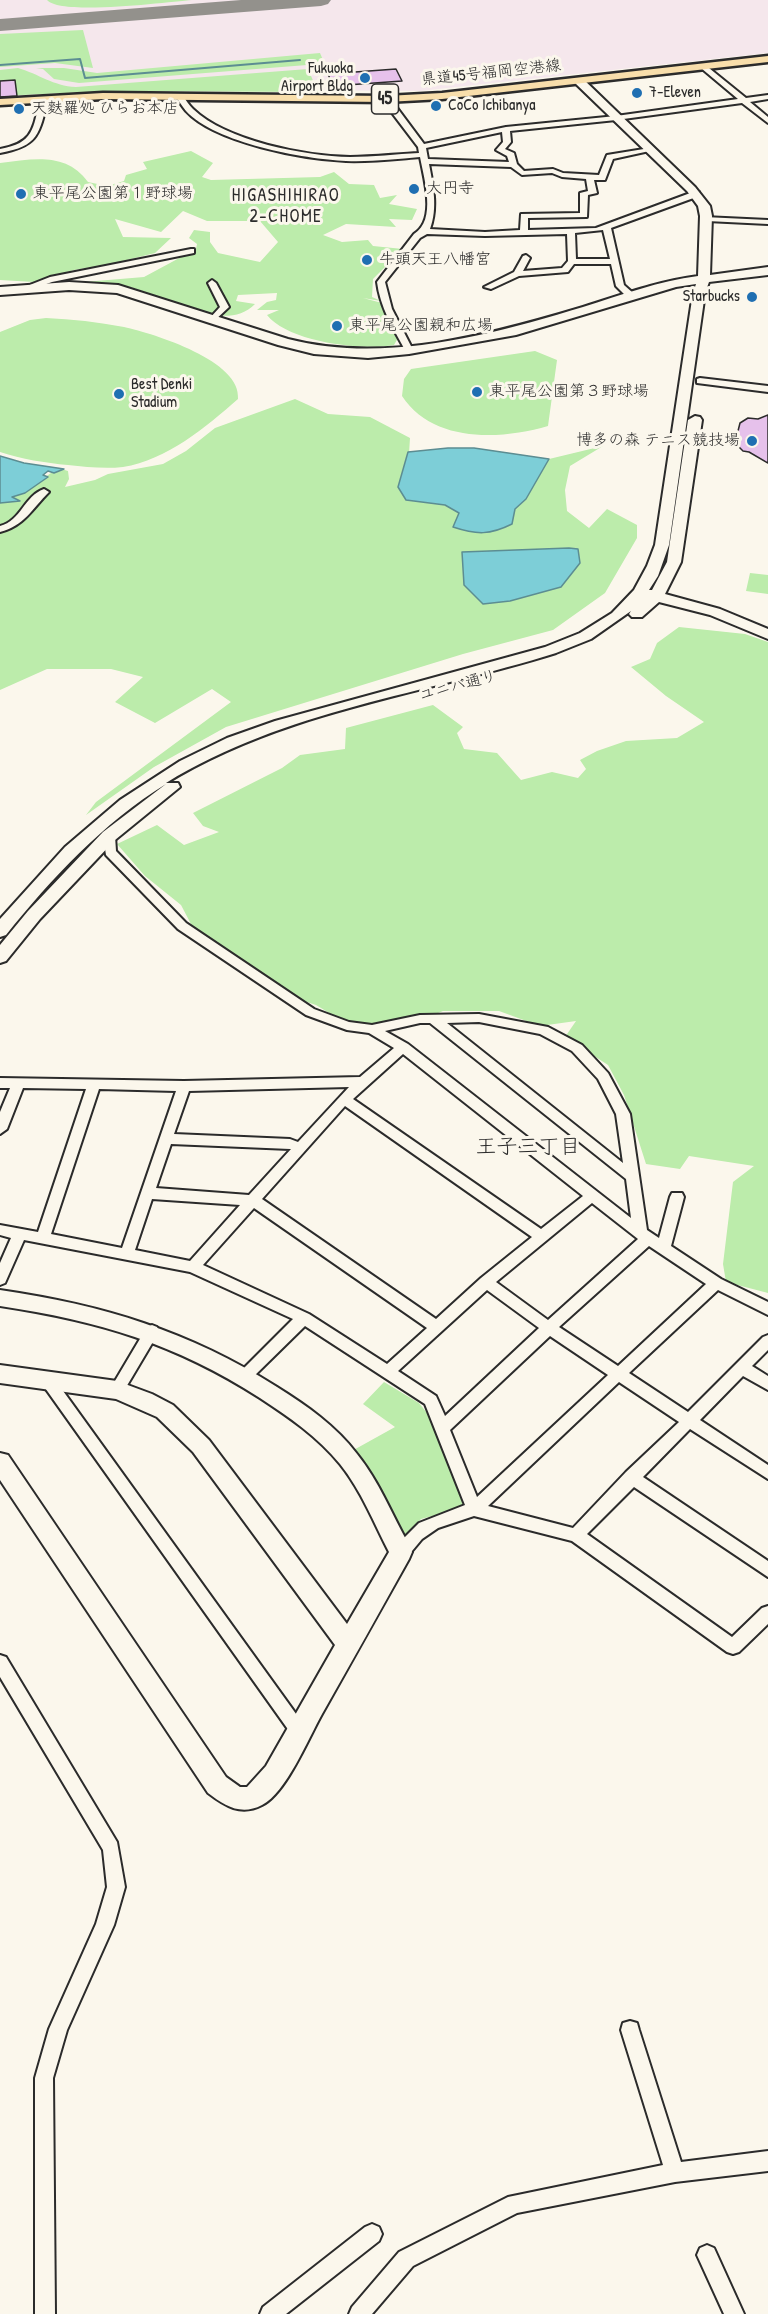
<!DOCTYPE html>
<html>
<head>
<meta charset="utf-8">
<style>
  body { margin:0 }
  canvas { display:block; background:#fbf7ec }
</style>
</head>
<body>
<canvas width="768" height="2314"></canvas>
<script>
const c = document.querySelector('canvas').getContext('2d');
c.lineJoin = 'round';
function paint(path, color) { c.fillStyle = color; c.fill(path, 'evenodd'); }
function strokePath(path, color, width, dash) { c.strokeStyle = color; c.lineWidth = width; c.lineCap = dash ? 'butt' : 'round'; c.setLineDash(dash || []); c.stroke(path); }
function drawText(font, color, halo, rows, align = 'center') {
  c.font = font + ' "Patrick Hand","Klee One",sans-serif'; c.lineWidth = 6; c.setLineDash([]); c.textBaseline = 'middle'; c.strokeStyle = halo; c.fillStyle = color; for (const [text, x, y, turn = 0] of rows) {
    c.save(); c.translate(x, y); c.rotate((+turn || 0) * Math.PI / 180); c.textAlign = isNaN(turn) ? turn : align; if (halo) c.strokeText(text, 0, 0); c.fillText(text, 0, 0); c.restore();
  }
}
paint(new Path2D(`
  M0,0H768V53L420,91L141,89L0,96Z`), '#f5e7ec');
paint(new Path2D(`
  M47,0H192C167,2 61,16 47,0Z
  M83,30L93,68L55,63L0,67V34Z
  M320,53L323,60L307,65L79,83L54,79L43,69L36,68H64L97,73Z
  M18,68C39,74 53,86 76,87L308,69L318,92L110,91L0,96V70Z
  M191,151L213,163L202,177L211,180L320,177L334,172L349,184L374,185L380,198L397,195L389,204L417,209L412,220L389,219L396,227L346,224L323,235L342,242L368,240L373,246L403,249L373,279L372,297L381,301L363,298L382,303L398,338L394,345C362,351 288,342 267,315L279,310H257L267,302L276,300L277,293L238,295L236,301L255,304C224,336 161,294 126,286C113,283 98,283 84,282L144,277L196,249L197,244L189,238L194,230L210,232V242L218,253L260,262L278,242L260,221H207L183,211L161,232L115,219L123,237L171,238L155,253L111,264L74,270L34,282L0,280V163C34,159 66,152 88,182L107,186L124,181L126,175L147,169L143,162Z
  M46,318C72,319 98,322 124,327C155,334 242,361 238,399C206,427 167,460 123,467C105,469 86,467 68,465C45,463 22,459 0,452V332L30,320Z
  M535,351L557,360L548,426C500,440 433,443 402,396L404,379L411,369Z
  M295,399L328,414L370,417L410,438L406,500L445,505L459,513L454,527C477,535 490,535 512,524L515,509L526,499L549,459L603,446L570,466L565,490L567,511L589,528L607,509L637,525V538L605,593L553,630L463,654L226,727L154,767L86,815L96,802L231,702L212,689L155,723L115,702L143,677L111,669H47L0,690V498L27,490L58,468L68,471L69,479L65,487L95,480L108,474L163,464L186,451L215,428ZM569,548L578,549L464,585L463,552Z
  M750,573L768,575V594L746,591Z
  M679,627L745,634L768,642V1293L726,1282L723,1264L733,1182L754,1166L689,1156L680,1169L646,1164L624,1095L608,1065L565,1037L576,1021L540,1026L499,1011H443L401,1028L344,1022L316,1005L291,997L192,926L181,905L145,876L117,844L157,825L184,845L219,832L203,826L193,813L282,768L300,755L345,749L346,728L433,705L463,727L457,733L464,749L497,753L521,780L552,772L578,778L586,769L580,760L597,751L626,741L677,738L704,722L666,696L631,667L650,659L657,643Z
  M384,1382L419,1403L427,1413L467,1507L421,1519L404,1536L350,1452L395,1427L363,1404Z`), '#bcecab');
const water = new Path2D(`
  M448,448H474L549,459L526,499L515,509L512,524C490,535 477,535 453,527L459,513L445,505L406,500L398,487L408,452Z
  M0,456L24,463L64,469L54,473L48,471L43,475L48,477L25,493L12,497L20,501L0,503Z
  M569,548L578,549L580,563L561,587L510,601L483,604L464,585L462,552Z`);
paint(water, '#7dced7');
strokePath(water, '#5c8d92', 1.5);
strokePath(new Path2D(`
  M0,65L80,59L85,78L300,60`), '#5c8d92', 2);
paint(new Path2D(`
  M241,0H331L328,4L321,6L0,31V19Z`), '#93918c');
const building = new Path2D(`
  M396,69L402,81L333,86L328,74Z
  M15,80L17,96L0,97V81Z
  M768,415V463L749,452L743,451L735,443L740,423L748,418L758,419Z`);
paint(building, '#e6c1eb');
strokePath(building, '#2b2b2b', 1.5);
const street = new Path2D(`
  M704,64L746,98L768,95V99L750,102L768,117V123L742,103L616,120L510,131L511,142L505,149L514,153L517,164L524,171L553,169L563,173L599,175L607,155L650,148L654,150L613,159L605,180H594L597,193L588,195L587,217L528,218V230L596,228L693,192H699V196L611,228L624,285L633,293V297H627L616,286L611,264H574L568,272L519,276L491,289L484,287L514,272L523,256L526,255L530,258L523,271L562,268L568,261L567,234L485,236L427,234L420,238L385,282L392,309L413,350L409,353L405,350C393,328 380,307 377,282L414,234C437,220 424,179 420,157C396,159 371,162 346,161C304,159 215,143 186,111C182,106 179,101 175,96L182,94C185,99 189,105 193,109C226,141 305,156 350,157C373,157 396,154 419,153L418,147L383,101V97H389L424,144L506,127L616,116L738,99L701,68L700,66ZM502,132L503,142L496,150L507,156L509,162L428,159L426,148ZM429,164L511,167L522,175L552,173L562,177L586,179L588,191L580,193V213L521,214L520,230L485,232L430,229C438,208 433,185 429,164ZM603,230L610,259H576L575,233Z
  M44,97L48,99C39,134 39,146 0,153V149C34,143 33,129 40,99Z
  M704,217L768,220V224L707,221L703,219Z
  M191,249H194V253L52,282L21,293L17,290L50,277Z
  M212,280L216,283L229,307L213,322L209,319L220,307L208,283Z
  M700,378L768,386V392L697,383V379Z
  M44,489L49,492C32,509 24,526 0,532V526C21,521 24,496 44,489Z
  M109,832L115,836L116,851L186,923L314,1009L349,1022L372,1025L420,1015L479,1014L548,1027L582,1045L608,1073L630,1114L647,1230L659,1238L670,1197L672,1193H682L684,1197L671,1246L721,1279L768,1302V1315L718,1290L629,1373L688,1412L763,1337L768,1335V1350L752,1366L768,1376V1390L743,1376L700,1420L768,1465V1479L690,1429L643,1477L768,1561V1577L634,1487L587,1534L732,1637L762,1608L768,1606V1624L739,1652L733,1654L727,1652L572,1541L474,1516L438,1528L422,1539L407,1557L401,1559L395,1557L393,1552L395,1547L419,1523L465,1505L425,1404L305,1326L250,1380L245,1382L240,1380L238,1376L240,1372L293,1319L190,1272L24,1240L5,1283L0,1285V1263L11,1238L0,1235V1225L38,1232L86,1089L23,1088L7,1129L0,1134V1112L10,1088H0V1078L184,1081L360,1077L394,1048L369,1033L347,1030L306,1015L178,929L106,855L103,836ZM479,1022L540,1034L572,1051L598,1079L616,1114L623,1163L447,1023ZM420,1023H430L626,1179L631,1218L408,1044L385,1031ZM403,1054L583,1196L541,1229L353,1099ZM349,1087L298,1142L290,1139L174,1134L189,1091ZM99,1089L176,1091L122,1248L51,1234ZM345,1106L532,1237L481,1278L436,1319L262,1199ZM171,1144L290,1149H291L249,1195L156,1188ZM152,1199L240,1205L190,1261L135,1250ZM592,1203L638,1239L548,1320L496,1282ZM254,1208L427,1328L387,1364L309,1314L203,1265ZM649,1246L706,1284L618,1366L559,1327ZM487,1290L539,1328L445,1416L436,1396L398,1371ZM550,1336L608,1375L477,1497L450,1430ZM619,1382L679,1422L626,1472L573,1528L488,1506Z
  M152,1325L157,1327L159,1331L157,1335L122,1394L117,1396L112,1394L110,1390L112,1386L147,1327Z
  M48,1375L53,1377L304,1725L306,1730L304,1735L298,1738L292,1735L43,1385L41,1381L43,1377Z
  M0,1655L6,1657L117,1842L125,1887L114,1925L67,2030L53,2078L55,2314H35V2078L49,2029L96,1924L107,1887L103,1850L0,1677Z
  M630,2021L637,2023L639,2030L681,2162L768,2151V2171L675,2182L517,2213L413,2266L372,2314H349L352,2307L399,2252L508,2197L663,2165L621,2030L623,2023Z
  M372,2224L379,2227L382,2234L379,2241L286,2314H260L263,2307L365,2227Z
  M707,2245L714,2248L744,2314H724L697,2255L700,2248Z`);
const secondary = new Path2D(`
  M579,78L583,79L695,187L710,206L712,216L710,275L768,267V275L709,282L705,293L669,545L658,576L649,590H652L667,562L688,420L695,416L700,417L702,420L681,562L665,594L720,609L768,629V639L710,615L659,602L642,617H632L629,614L631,611L591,639L556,653C426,694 284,710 166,783H178L180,787L115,840L40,919L6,961L0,963V945L28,911L103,832L166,784C103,823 52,878 6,935L0,937V919L65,847L120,800L180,761L227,738L275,721L545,647L580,633L612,613L634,590L647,566L655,545L693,293L696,284L676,287L516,335L409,354L368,358L314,354L278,345L117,293L69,290L0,295V287L69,282L118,285L288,339C384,364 490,335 583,307C621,295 659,281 698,276L700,216L698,206L687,191L575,83V79Z
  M0,1290C103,1305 189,1331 277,1387C306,1405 336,1426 357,1454C379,1481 392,1515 409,1545L412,1552L409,1559C380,1611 351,1663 322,1714C308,1739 286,1793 262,1805C241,1816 225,1806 208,1793L0,1480V1453L8,1455L226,1777L240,1787H247L266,1766L335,1645L193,1452L157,1417L116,1399L0,1383V1365L117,1381L152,1394L173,1405L209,1440L347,1624L389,1552C374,1523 361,1490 340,1464C318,1437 289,1417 260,1398C174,1343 99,1321 0,1306Z`);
const primary = new Path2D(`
  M768,56V62L442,99L386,102L103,99L0,105V99L103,93L386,96L442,93Z`);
strokePath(street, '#2b2b2b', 4);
strokePath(secondary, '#2b2b2b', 4);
strokePath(primary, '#2b2b2b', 5);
paint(street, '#fbf7ec');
paint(secondary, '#fbf7ec');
paint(primary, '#f8deab');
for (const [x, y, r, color] of [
  [365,78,6,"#1f6fb2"],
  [637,93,6,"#1f6fb2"],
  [436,106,6,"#1f6fb2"],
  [19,109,6,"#1f6fb2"],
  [414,189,6,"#1f6fb2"],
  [21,194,6,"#1f6fb2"],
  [367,260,6,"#1f6fb2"],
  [752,297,6,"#1f6fb2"],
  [337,326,6,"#1f6fb2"],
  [477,392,6,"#1f6fb2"],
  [119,394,6,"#1f6fb2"],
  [752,441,6,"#1f6fb2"]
]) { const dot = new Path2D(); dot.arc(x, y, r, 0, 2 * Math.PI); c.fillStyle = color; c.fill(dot); strokePath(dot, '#fbf7ec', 2); }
drawText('16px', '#2b2b2b', '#fbf7ec', [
  ["Fukuoka",353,69,"right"],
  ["Airport Bldg",353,87,"right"],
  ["7-Eleven",649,93],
  ["CoCo Ichibanya",448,106],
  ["天麩羅処 ひらお本店",31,109],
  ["大円寺",426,189],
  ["東平尾公園第１野球場",33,194],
  ["牛頭天王八幡宮",379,260],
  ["Starbucks",740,297,"right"],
  ["東平尾公園親和広場",349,326],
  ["Best Denki",131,385],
  ["Stadium",131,403],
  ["東平尾公園第３野球場",489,392],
  ["博多の森 テニス競技場",740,441,"right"]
], 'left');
drawText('16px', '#2b2b2b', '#fbf7ec', [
  ["県道45号福岡空港線",491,73,-6],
  ["ユニバ通り",458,686,-15]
]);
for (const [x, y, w] of [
  [385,99,27]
]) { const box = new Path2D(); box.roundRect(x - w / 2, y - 15, w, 30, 4.5); c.fillStyle = '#fbf7ec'; c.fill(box); strokePath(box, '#2b2b2b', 1.5); }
drawText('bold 18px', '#2b2b2b', null, [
  ["45",385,99]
]);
c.letterSpacing = '1.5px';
drawText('18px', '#2b2b2b', '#fbf7ec', [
  ["HIGASHIHIRAO",286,196],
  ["2-CHOME",286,217]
]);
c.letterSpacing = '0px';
drawText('21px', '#2b2b2b', '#fbf7ec', [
  ["王子三丁目",528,1147]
]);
</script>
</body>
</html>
